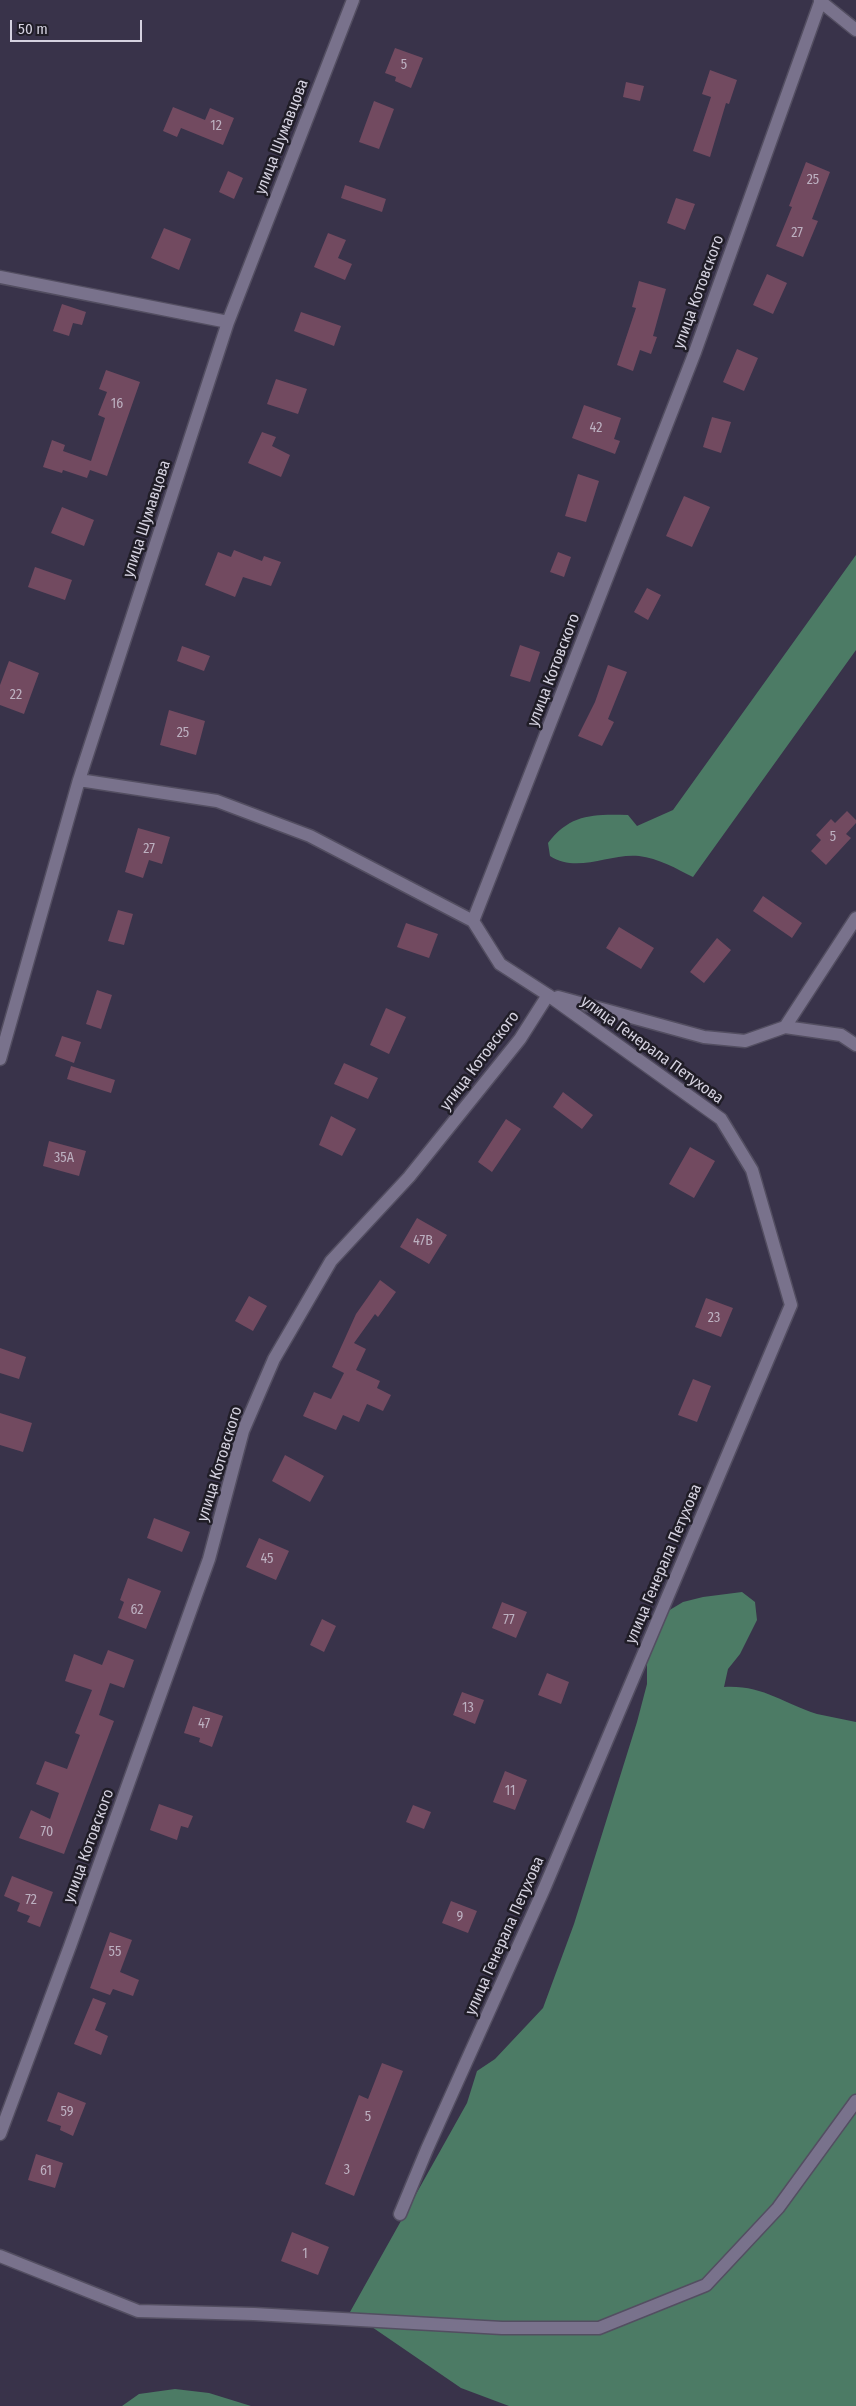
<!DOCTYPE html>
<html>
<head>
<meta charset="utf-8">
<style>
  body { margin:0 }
  #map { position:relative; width:856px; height:2406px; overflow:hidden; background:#39334a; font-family:"Fira Sans Condensed",sans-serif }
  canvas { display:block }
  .scale { position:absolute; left:10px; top:20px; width:132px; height:22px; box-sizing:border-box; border:2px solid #d5d2e0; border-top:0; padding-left:6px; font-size:15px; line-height:18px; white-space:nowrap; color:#d5d2e0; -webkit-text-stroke:4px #201d27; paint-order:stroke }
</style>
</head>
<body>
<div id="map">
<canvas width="856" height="2406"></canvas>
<div class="scale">50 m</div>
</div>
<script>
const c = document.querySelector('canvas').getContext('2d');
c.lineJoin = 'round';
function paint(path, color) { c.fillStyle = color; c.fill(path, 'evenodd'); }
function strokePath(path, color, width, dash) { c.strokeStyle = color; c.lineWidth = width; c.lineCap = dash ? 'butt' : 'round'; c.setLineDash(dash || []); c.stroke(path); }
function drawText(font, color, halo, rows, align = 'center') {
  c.font = font + ' "Fira Sans Condensed",sans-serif'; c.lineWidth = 5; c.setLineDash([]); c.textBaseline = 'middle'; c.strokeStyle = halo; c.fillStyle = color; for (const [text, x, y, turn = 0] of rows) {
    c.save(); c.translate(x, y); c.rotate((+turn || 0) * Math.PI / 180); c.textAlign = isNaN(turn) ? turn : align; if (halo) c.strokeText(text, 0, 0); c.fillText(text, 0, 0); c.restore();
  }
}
paint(new Path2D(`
  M856,555V650L693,877C677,869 658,858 639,856C609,853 578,874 550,856L548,843C570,814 593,814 628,815L637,826L673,810Z
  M742,1592L755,1602L757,1620L740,1654L728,1669L724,1687C763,1685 782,1703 817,1714C830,1717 843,1719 856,1722V2406H509L461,2388L350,2312L467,2103L477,2071L495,2059L543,2008L574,1924L637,1722L647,1684V1648L655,1629L668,1611L683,1602L703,1597Z
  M175,2389L209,2393L251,2406H122L139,2394Z`), '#4c7b65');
paint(new Path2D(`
  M395,48L423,58L411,88L395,81L396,77L385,73Z
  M710,70L737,80L729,104L726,103L710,157L693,151L711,97L702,94Z
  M626,82L644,86L640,101L623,97Z
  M374,101L394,109L379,149L359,142Z
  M173,107L205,120L210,108L234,118L223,145L181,128L177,137L163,131Z
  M806,162L830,172L812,219L818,221L803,257L776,246L792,207L789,206Z
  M228,171L243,178L234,199L219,192Z
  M345,185L386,199L382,212L341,198Z
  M676,198L695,204L685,230L667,223Z
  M164,228L191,239L179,270L151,258Z
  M328,233L346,240L338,258L352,264L345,280L314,267Z
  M767,274L787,283L773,314L753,305Z
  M639,281L666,289L653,336L657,337L651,354L640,350L633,371L617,365L636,308L632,307Z
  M62,304L86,312L82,325L73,323L69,336L53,331Z
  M301,312L341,326L334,346L294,331Z
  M737,349L758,358L744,391L723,382Z
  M106,370L140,382L107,476L90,470L87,478L63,470L62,473L43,467L52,440L65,445L63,451L91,461L105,418L98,415L107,392L99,389Z
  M276,379L307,389L298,414L267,404Z
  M584,405L621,418L614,439L620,441L615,454L572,438Z
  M712,417L731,422L721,453L703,447Z
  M262,432L276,437L272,446L290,455L281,477L248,463Z
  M578,474L599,481L586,522L565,516Z
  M684,496L710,507L692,547L666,536Z
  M62,507L94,520L84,546L51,533Z
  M234,550L262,561L264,556L281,562L271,586L243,577L235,597L205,585L218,552L231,557Z
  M558,552L571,557L564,577L550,572Z
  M35,567L72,580L65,600L28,587Z
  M647,588L661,595L648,620L634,612Z
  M520,645L540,652L530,682L510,676Z
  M182,646L210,656L204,671L177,661Z
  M9,661L39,673L24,714L0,705V685Z
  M608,665L627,672L608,719L614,722L602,746L578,736L595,702Z
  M169,710L205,721L196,755L160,745Z
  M847,811L856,820V823L846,834L851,838L826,865L811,851L821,840L816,835L831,819L835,823Z
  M138,828L170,837L162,864L149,860L143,878L125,872Z
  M763,896L802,923L792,938L753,911Z
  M118,910L133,914L124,945L108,941Z
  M406,923L438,934L429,958L397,947Z
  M619,927L654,948L641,969L606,948Z
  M717,938L731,950L704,983L690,972Z
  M97,990L112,995L101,1029L86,1024Z
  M386,1008L406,1017L389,1054L370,1045Z
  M62,1036L81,1042L74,1063L55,1056Z
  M344,1063L378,1078L368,1099L334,1084Z
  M71,1066L115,1080L111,1093L67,1079Z
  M563,1092L593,1115L582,1129L553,1107Z
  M331,1116L356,1129L342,1156L319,1145Z
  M506,1119L521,1129L492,1172L478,1162Z
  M49,1141L86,1151L79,1176L43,1166Z
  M690,1147L715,1161L694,1198L669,1184Z
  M417,1218L447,1235L429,1264L400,1247Z
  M380,1280L396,1292L378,1317L375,1314L354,1343L366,1349L356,1370L380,1381L377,1388L391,1395L383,1411L367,1404L359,1422L343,1415L336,1430L303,1416L314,1392L331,1399L344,1373L332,1367L356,1314Z
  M249,1296L267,1306L253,1331L235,1321Z
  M706,1298L733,1308L721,1337L695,1327Z
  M0,1348L26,1357L19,1379L0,1373Z
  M693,1379L711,1386L697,1422L678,1415Z
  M0,1413L32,1423L23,1452L0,1445Z
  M285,1455L324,1476L310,1502L272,1481Z
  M154,1518L190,1532L182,1552L147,1538Z
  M259,1538L289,1551L276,1580L246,1567Z
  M128,1578L161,1591L146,1629L118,1618L124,1602L120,1600Z
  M502,1602L527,1612L516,1638L492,1628Z
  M322,1619L336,1626L324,1652L310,1645Z
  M108,1650L134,1660L124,1688L110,1683L99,1715L114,1721L64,1854L19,1838L31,1810L50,1819L59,1793L36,1784L45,1761L67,1769L80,1735L75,1733L92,1690L65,1681L74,1654L102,1665Z
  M547,1673L569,1682L561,1704L538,1695Z
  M462,1692L484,1700L475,1724L453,1715Z
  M193,1706L223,1716L212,1747L199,1742L200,1738L184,1733Z
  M505,1771L527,1780L515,1810L493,1802Z
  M159,1804L193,1816L188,1828L181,1826L177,1840L150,1830Z
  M413,1805L431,1812L424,1829L406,1822Z
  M12,1876L53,1892L40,1927L27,1922L30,1916L17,1911L20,1903L4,1896Z
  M451,1901L477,1911L468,1933L442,1923Z
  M110,1932L132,1940L120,1972L139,1980L133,1996L113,1989L110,1995L90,1988Z
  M93,1998L106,2003L95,2030L108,2036L101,2055L74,2044Z
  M382,2063L403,2071L354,2196L325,2184L359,2095L368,2099Z
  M58,2092L86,2103L73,2136L60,2130L61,2126L47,2121Z
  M36,2154L63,2163L55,2188L28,2180Z
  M292,2232L329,2247L318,2275L281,2261Z`), '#724a60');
const minor = new Path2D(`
  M820,1L856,30
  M0,277L228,322
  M79,780L217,801L310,836L473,921
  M558,997L704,1037L745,1041L785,1027L856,918
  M785,1027L841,1035L856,1045
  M0,1059L79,780L228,322L353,0
  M0,2134L70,1946L209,1559L243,1431L274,1359L331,1261L409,1177L520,1039L548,995L500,964L473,921L695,352L821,0
  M400,2214L427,2149L544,1889L791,1305L752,1170L721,1119L548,995
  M0,2256L138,2311L254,2314L502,2328H599L706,2285L778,2208L856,2101`);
strokePath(minor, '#534e61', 15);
strokePath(minor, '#79728c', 12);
drawText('14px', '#bcb0c0', null, [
  ["5",404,65],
  ["12",216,126],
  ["25",813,180],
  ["27",797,233],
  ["16",117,404],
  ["42",596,428],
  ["22",16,695],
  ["25",183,733],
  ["5",833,837],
  ["27",149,849],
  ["35А",64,1158],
  ["47В",423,1241],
  ["23",714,1318],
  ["45",267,1559],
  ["62",137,1610],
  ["77",509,1620],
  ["13",468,1708],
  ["47",204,1724],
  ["11",510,1791],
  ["70",47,1832],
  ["72",31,1900],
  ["9",460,1917],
  ["55",115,1952],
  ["59",67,2112],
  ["5",368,2117],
  ["3",347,2170],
  ["61",46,2171],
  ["1",305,2254]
]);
drawText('16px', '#d5d2e0', '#201d27', [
  ["улица Шумавцова",282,137,-69],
  ["улица Котовского",699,292,-70],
  ["улица Шумавцова",147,519,-72],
  ["улица Котовского",554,670,-69],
  ["улица Генерала Петухова",652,1050,36],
  ["улица Котовского",480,1061,-53],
  ["улица Котовского",220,1464,-73],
  ["улица Генерала Петухова",664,1564,-67],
  ["улица Котовского",89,1846,-70],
  ["улица Генерала Петухова",505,1936,-66]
]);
</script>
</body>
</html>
